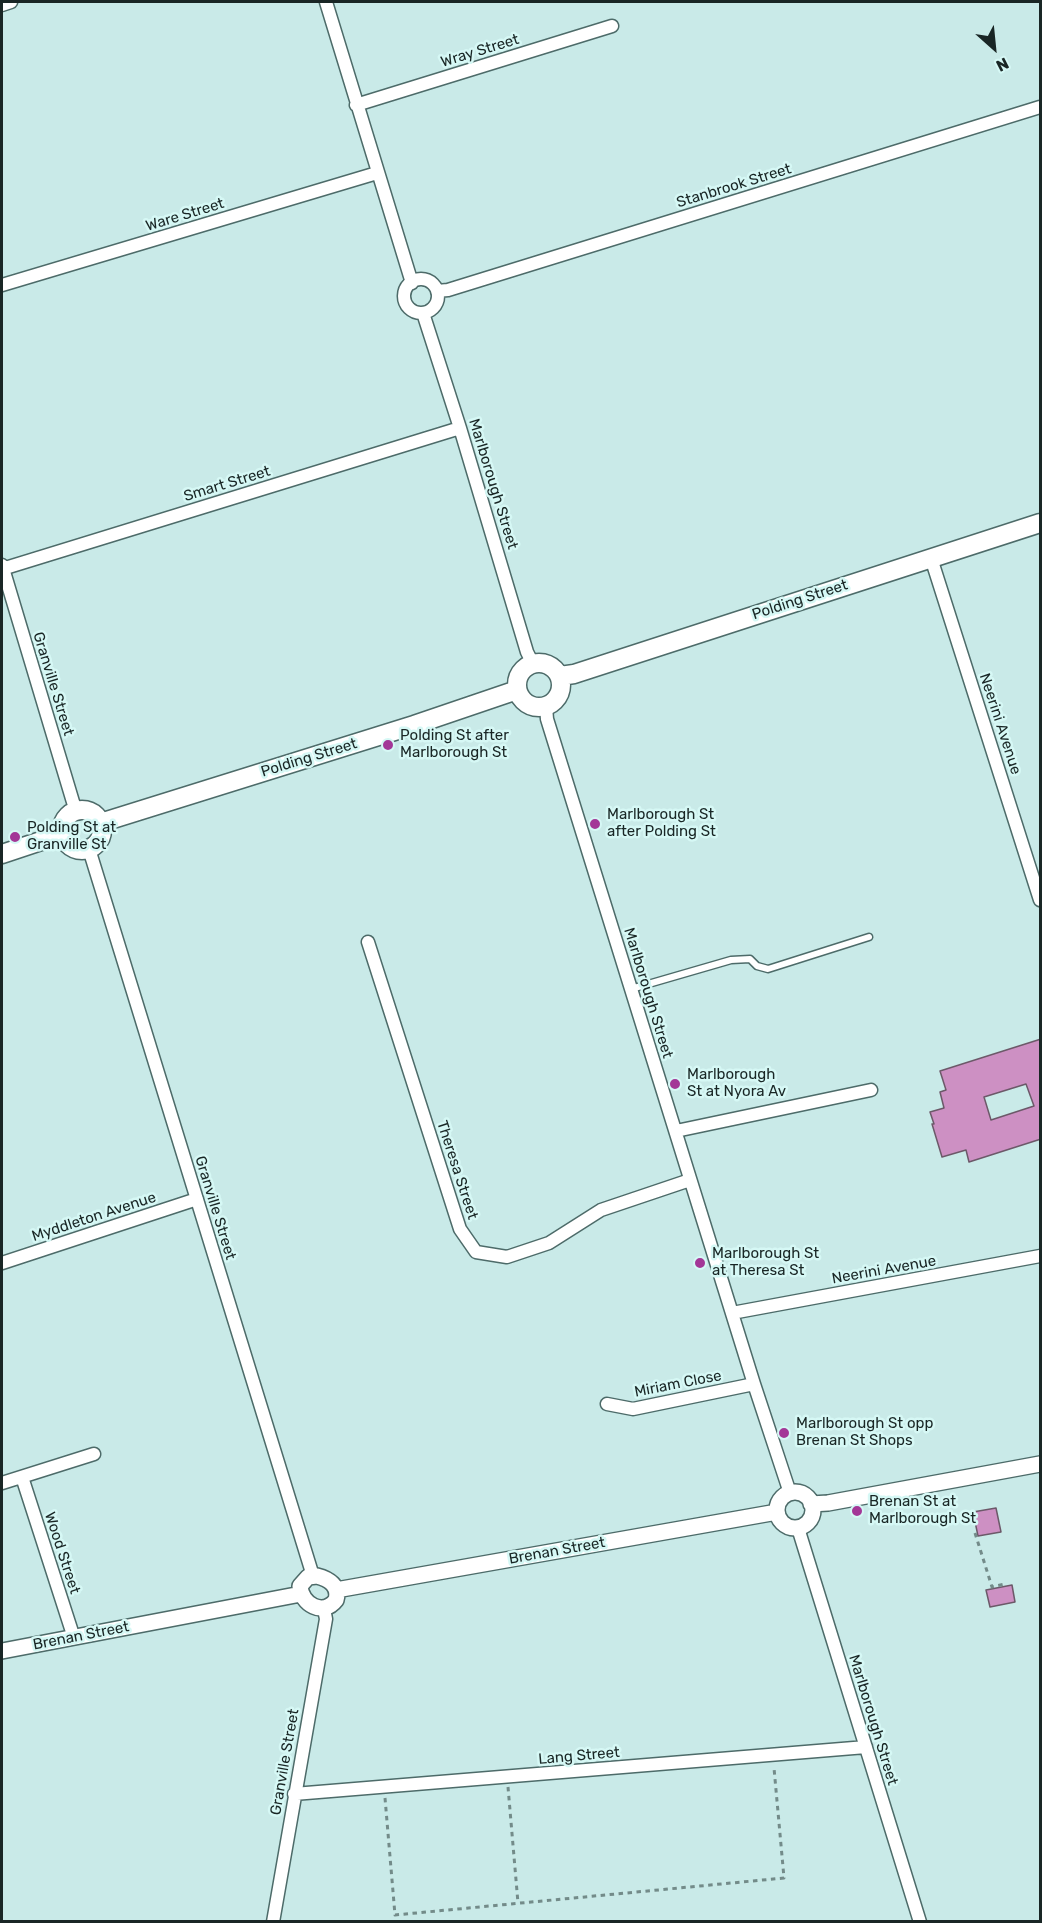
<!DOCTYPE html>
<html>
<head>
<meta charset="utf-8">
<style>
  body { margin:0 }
  #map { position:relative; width:1042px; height:1923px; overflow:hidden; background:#c9eae8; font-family:Rubik,sans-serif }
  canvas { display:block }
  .frame { position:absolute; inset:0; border:3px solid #192625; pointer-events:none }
  .north { position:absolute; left:964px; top:18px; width:60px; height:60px; -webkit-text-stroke:4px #d6f8f5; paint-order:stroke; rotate:153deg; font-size:16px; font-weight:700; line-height:24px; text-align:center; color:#192625 }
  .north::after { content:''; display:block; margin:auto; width:21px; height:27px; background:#192625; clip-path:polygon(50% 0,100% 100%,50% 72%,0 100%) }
</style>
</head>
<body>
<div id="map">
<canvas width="1042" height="1923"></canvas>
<div class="frame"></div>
<div class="north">N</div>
</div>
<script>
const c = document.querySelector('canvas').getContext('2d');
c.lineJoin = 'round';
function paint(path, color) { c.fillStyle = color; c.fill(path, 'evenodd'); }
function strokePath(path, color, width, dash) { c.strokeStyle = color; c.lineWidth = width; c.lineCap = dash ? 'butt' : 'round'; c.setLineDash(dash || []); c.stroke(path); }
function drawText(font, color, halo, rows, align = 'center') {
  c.font = font + ' Rubik,sans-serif'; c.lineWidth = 5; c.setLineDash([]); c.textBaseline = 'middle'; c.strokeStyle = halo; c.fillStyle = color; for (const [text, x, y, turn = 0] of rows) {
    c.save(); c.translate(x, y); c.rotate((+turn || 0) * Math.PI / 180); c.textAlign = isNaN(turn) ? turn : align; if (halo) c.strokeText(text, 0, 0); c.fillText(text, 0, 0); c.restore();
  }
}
const building = new Path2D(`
  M1041,1039V1139L969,1162L966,1150L942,1157L932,1124H934L930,1112L944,1108L940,1092L946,1090L940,1071ZM1026,1084L1034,1106L991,1120L984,1097Z
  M996,1508L1001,1532L978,1536L973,1512Z
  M1012,1585L1015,1602L990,1607L986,1590Z`);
paint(building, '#cd90c3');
strokePath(building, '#6c5969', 1.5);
const service = new Path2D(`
  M631,989L731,960L750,959L757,966L768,969L869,937`);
const minor = new Path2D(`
  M326,2L412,283
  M2,5L11,2
  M356,105L612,26
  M404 296a17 17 0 1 1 34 0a17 17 0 1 1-34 0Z
  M2,285L377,173
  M437,291L448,290L1040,107
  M423,313L460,428L527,652L533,664
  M931,558L1040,900
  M2,565L73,802L77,811
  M2,569L460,428
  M546,707L547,719L754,1384L790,1493
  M89,849L313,1576
  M368,942L460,1229L476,1252L507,1257L549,1243L601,1210L690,1180
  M676,1131L871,1090
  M2,1263L197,1199
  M732,1313L1040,1256
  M607,1404L633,1409L754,1384
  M22,1477L74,1638
  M2,1483L94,1454
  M798,1528L920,1922
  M294,1794L866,1747
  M273,1922L326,1619L324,1609`);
const tertiary = new Path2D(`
  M777 1510a18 18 0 1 1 36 0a18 18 0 1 1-36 0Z
  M811,1504L828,1503L1040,1464
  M317,1576C329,1579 340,1586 336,1600C323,1617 301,1604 300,1586L308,1577Z
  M336,1590L777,1512
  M2,1651L301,1594`);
const secondary = new Path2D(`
  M517 685a22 22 0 1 1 44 0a22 22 0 1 1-44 0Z
  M560,676L574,674L1040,523
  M62 830a20 20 0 1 1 40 0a20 20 0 1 1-40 0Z
  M100,823L414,725L517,690
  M2,854L62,834`);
strokePath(service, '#4d6b69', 9);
strokePath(minor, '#4d6b69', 15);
strokePath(tertiary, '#4d6b69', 18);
strokePath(secondary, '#4d6b69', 21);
strokePath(new Path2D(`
  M975,1533L992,1587L1005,1584
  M508,1787L518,1903
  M385,1798L395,1915L784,1878L774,1768`), '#738b89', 3, [4.5, 4.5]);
strokePath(service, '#fff', 6);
strokePath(minor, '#fff', 12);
strokePath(tertiary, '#fff', 15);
strokePath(secondary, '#fff', 18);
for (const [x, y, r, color] of [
  [388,745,6,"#a33797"],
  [595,824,6,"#a33797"],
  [15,837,6,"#a33797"],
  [675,1084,6,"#a33797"],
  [700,1263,6,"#a33797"],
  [784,1433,6,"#a33797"],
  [857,1511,6,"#a33797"]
]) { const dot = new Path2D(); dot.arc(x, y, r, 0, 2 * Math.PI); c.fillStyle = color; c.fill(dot); strokePath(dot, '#d6f8f5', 2); }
drawText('15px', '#192625', '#d6f8f5', [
  ["Wray Street",480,51,-17],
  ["Stanbrook Street",734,186,-17],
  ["Ware Street",185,215,-17],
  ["Smart Street",227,484,-17],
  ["Marlborough Street",493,484,73],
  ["Polding Street",800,600,-18],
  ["Granville Street",53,684,73],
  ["Neerini Avenue",1000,724,72],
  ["Polding Street",309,758,-17],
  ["Marlborough Street",648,993,73],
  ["Theresa Street",457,1170,72],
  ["Granville Street",215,1208,73],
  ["Myddleton Avenue",94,1217,-18],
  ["Neerini Avenue",884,1270,-10],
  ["Miriam Close",678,1384,-11],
  ["Brenan Street",557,1551,-10],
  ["Wood Street",62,1553,72],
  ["Brenan Street",81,1636,-11],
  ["Marlborough Street",873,1720,73],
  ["Lang Street",579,1756,-5],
  ["Granville Street",285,1762,-80]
]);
drawText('15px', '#192625', '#d6f8f5', [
  ["Polding St after",400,736],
  ["Marlborough St",400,753],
  ["Marlborough St",607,815],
  ["after Polding St",607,832],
  ["Polding St at",27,828],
  ["Granville St",27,845],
  ["Marlborough",687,1075],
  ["St at Nyora Av",687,1092],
  ["Marlborough St",712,1254],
  ["at Theresa St",712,1271],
  ["Marlborough St opp",796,1424],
  ["Brenan St Shops",796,1441],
  ["Brenan St at",869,1502],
  ["Marlborough St",869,1519]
], 'left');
</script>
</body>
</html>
